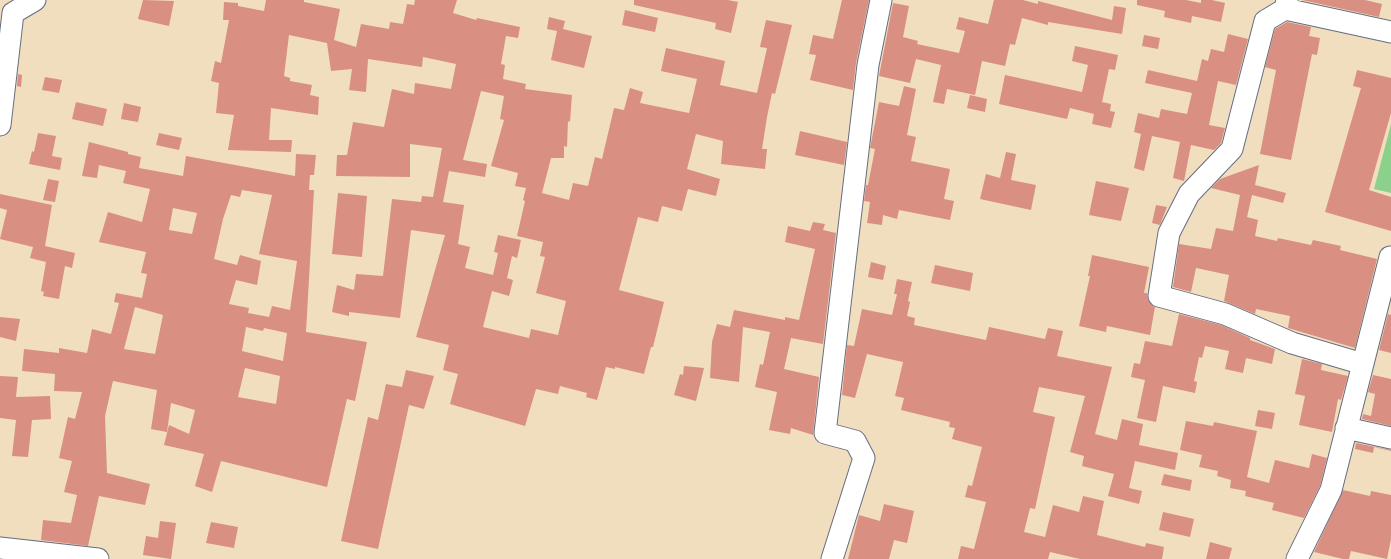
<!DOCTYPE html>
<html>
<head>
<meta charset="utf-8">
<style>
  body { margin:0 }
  canvas { display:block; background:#f0debf }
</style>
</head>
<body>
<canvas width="1391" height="559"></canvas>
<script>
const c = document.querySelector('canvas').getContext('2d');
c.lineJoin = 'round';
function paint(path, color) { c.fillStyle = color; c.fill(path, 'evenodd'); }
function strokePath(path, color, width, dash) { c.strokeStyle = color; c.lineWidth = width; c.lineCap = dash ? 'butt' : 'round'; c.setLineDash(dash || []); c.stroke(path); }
paint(new Path2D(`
  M1391,124V193L1374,189Z`), '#8cd18b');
paint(new Path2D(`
  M143,0L174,1L169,26L138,19Z
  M266,0H304V2L340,9L334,40L356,47L361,24L389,29L390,22L403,24L407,4L414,5L415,0H457L453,13L476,20L477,18L520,27L518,38L506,36L501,64L505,65L503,79L526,84L525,89L572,95L570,122L568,121L567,147L564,146V158H551L542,193L569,200L573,183L588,186L595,157L602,159L614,108L624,110L630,88L643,92L640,103L689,113L697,79L661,71L666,48L725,61L720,85L757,93L767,48L760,47L766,20L792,25L775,94L772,93L767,117L762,149H767L765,169L721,164L723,141L696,134L687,169L720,179L716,196L688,189L682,211L662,206L658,222L638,217L619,290L664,302L653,347H651L644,374L615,367V369L606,367L597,400L586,397L587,393L560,386L558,394L536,389L525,426L450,404L458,374L443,370L449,345L416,337L445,235L438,234L411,230L400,318L349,312V316L332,312L337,285L354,290L356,274L383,276L392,199L421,202L422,196L433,197L442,148L410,144V177L336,176L337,155H347L353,122L384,127L392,89L414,94L415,83L451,89L456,64L423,57L422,67L368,59L366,92L349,90L352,69L331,71L327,43L289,35L284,76L290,78V81L312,85L310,95L319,97L318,115L271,108L269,140H292L291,152L228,150L234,115L216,113L219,83L211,81L215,61L221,63L229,20H223L224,2L238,3V6L264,11ZM481,91L504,96L500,119L504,120L491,166L518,173L515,186L526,188L523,200L525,201L517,236L543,242L540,256L545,257L536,293L566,301L558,335L531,329L529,338L483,327L492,291L509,296L513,280L507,278L512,256L517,258L521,240L498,235L494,252L498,253L493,275L465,268L470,247L458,244L464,205L443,202L449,171L485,177L487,164L463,160Z
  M634,0H728L738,2L731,33L715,29L716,23L634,5Z
  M842,0H869L856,63L853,90L810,80L816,55L809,54L813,35L833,39Z
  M994,0H1023L1038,4V1L1112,20L1114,6L1126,8L1122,34L1048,22V25L1022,18L1015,45L1010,44L1005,66L982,61L975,95L947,89L944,104L933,102L941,65L916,59L910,83L879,76L893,3L909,6L903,37L918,41L917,44L959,53L965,31L956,29L959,17L988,24Z
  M1137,0H1186L1201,3V0H1212L1225,3L1221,22L1192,16L1191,23L1164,17L1165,11L1137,5Z
  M1302,0H1365L1382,4L1379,17Z
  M625,10L658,18L655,32L622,25Z
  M549,17L565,21L563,29L592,36L584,68L551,60L557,31L547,29Z
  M1287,22L1311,27L1309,36L1320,38L1317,55L1312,54L1291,160L1260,154L1276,70L1265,67L1275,29Z
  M1228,34L1248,39L1236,85L1218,81L1209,125L1225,128L1221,143L1214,150L1191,145L1184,181L1173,178L1180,142L1152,136L1144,171L1134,168L1141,134L1134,132L1138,113L1159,118L1161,109L1187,114L1192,93L1145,83L1148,70L1197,81L1202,59L1208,61L1211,49L1224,52Z
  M1144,35L1160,38L1158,49L1142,46Z
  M1075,46L1118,55L1115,70L1109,69L1102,102L1111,104L1110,111L1115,112L1111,128L1092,124L1094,114L1070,108L1067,119L999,104L1005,75L1082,92L1088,65L1072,61Z
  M1357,70L1391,78V113L1369,190L1391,197V231L1325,212L1361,88L1353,86Z
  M18,74L22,75L21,87L17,86Z
  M45,77L62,80L59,93L42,90Z
  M904,86L916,89L907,135L916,137L911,161L950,169L944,199L954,201L950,220L899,210L897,219L883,215L882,225L867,223L870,202L864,201L866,185H868L875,149L870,148L879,102L899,106Z
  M970,95L987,99L985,112L967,108Z
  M76,102L107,109L103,126L72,119Z
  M124,103L141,107L138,122L121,119Z
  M800,131L847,142L844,165L795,155Z
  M38,133L56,136L52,156L62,158L60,170L29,164L32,151L34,152Z
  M159,133L182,138L179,150L156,145Z
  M89,142L128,152V154L141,157L139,168L183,176L186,156L295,176L296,154L316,155L314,175H310L309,190H314L306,332L367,342L355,401L347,399L327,487L221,461L212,492L195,486L204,454L164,445L169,425L189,434L195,410L171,403L167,432L151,429L157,390L113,381L105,416L107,473L150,484L145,505L99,496L88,546L41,540L43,520L71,523L77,495L64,492L72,461L59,458L68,417L75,419L82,392L54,391L55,374L22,371L24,349L59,353V348L87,353L92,329L111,334L119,303L114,302L116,293L142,298L147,274L141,273L146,252L99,242L108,212L142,222L150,189L123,183L126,171L99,165L97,178L82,176ZM242,190L272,195L259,254L297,261L290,310L272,306L269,317L248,313L249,308L229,304L236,280L257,285L261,261L240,255L237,265L214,259L223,219L231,195L240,197ZM173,208L197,213L192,234L169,230ZM135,307L163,315L155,354L124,349ZM246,327L263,331L264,328L287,333L283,361L242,351ZM245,368L280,376L276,404L238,397Z
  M1006,152L1016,154L1011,180L1036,185L1031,210L980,199L986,174L1000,178Z
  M1259,165L1255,185L1286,193L1283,203L1252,195L1247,217L1258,220L1255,236L1277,241L1278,238L1311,245L1313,240L1341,246L1340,250L1377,259L1355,348L1288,328L1290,316L1256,309L1255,314L1224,301L1229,275L1196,268L1191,292L1173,287L1179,244L1211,249L1216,228L1233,231L1240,195L1211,188L1220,179Z
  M48,179L59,181L55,202L43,200Z
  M1096,181L1129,188L1121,221L1089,215Z
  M338,193L367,196L362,257L332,254Z
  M0,194L52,205L45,246L75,253L72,268L65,266L59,299L43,296L44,292L41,291L46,262L30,258L33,247L0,239L7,210L0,208Z
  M1156,205L1167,207L1160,225L1152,223Z
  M813,222L825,224L823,230L836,233L823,344L791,338L784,369L819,377L813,435L791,428L790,434L769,430L777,392L755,387L760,364L763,365L770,332L743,327L739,382L710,378L712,342L717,324L730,327L734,310L785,320V317L799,320L815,249L785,242L788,226L810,231Z
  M1092,255L1149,267L1144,293H1147L1148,300L1155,307L1150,335L1107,326L1106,332L1079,326L1090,276H1088Z
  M871,262L886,266L883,280L868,277Z
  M935,265L973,273L970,291L931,283Z
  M897,279L912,282L908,301L910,302L907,316L915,318L914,325L986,340L989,327L1045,339L1048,328L1063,331L1057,356L1112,367L1095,434L1117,440L1122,419L1143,424L1139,445L1178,453L1175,470L1135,461L1129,488L1142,491L1139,504L1108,496L1114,474L1082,466L1084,456L1070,452L1085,396L1039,387L1033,412L1055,417L1035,509L1030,508L1024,532L1045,537L1053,505L1079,512L1083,496L1104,501L1097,535L1145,547L1146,543L1164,547L1162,559H1080L1050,552L1048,559H958L961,546L974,549L986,502L965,497L968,485L972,486L982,447L952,439L955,428L949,427L950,422L901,410L904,398L895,396L903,362L867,354L855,398L842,395L847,345L854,346L862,309L892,315L897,294H894Z
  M1179,314L1221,325L1250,338V340L1275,349L1272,364L1246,358L1243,373L1225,369L1229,351L1205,346L1202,358L1199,357L1194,381L1197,382L1195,393L1163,386L1156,422L1137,418L1145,380L1131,377L1134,363L1140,364L1145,341L1172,346Z
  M1388,314L1391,315V353L1379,350Z
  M0,317L20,319L16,341L0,337Z
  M1302,359L1322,364L1321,370L1348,376L1341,400L1338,399L1332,432L1299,425L1305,396L1295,394Z
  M684,366L704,368L696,401L674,395L680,374L683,375Z
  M406,370L434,376L424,409L409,405L378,549L341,541L368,417L378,420L386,384L402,387Z
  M1373,375L1391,379V426L1362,419L1363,414L1371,416L1375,394L1368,392Z
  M0,376L18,377L16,397L50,396L51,419L32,420L28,457L12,456L16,420L0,418Z
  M1258,410L1275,413L1272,429L1255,426Z
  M1186,421L1213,426L1214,422L1257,431L1247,477L1269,483L1275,460L1309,468L1312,454L1327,458L1320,486L1304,518L1272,510L1274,503L1245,496L1246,491L1230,488L1231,480L1217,476L1218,471L1199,467L1202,455L1180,450Z
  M1356,443L1391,450V451L1374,447L1373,453L1355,449Z
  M1164,474L1192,480L1190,491L1161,485Z
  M1343,490L1370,496L1371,491L1391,495V539L1387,559L1351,551L1349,559H1343L1314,552Z
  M884,504L914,511L907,543L894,540L889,559H848L859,515L880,521Z
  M1163,512L1194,519L1190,537L1159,530Z
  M160,521L176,523L171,559L143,555L146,536L158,538Z
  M211,522L238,527L234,548L206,543Z
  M1210,542L1232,548L1229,559H1206Z`), '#da8f83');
const minor = new Path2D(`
  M1287,0L1285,9L1391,32
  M1285,9L1265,21L1232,149L1189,194L1169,233L1159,296L1225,314L1292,343L1363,364
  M0,125L13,13L35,0
  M1346,428L1391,438
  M0,548L98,559
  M832,559L864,458L855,441L825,433L868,65L881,0
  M1297,559L1331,490L1390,257`);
strokePath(minor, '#666c80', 23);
strokePath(minor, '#fff', 21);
</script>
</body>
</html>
